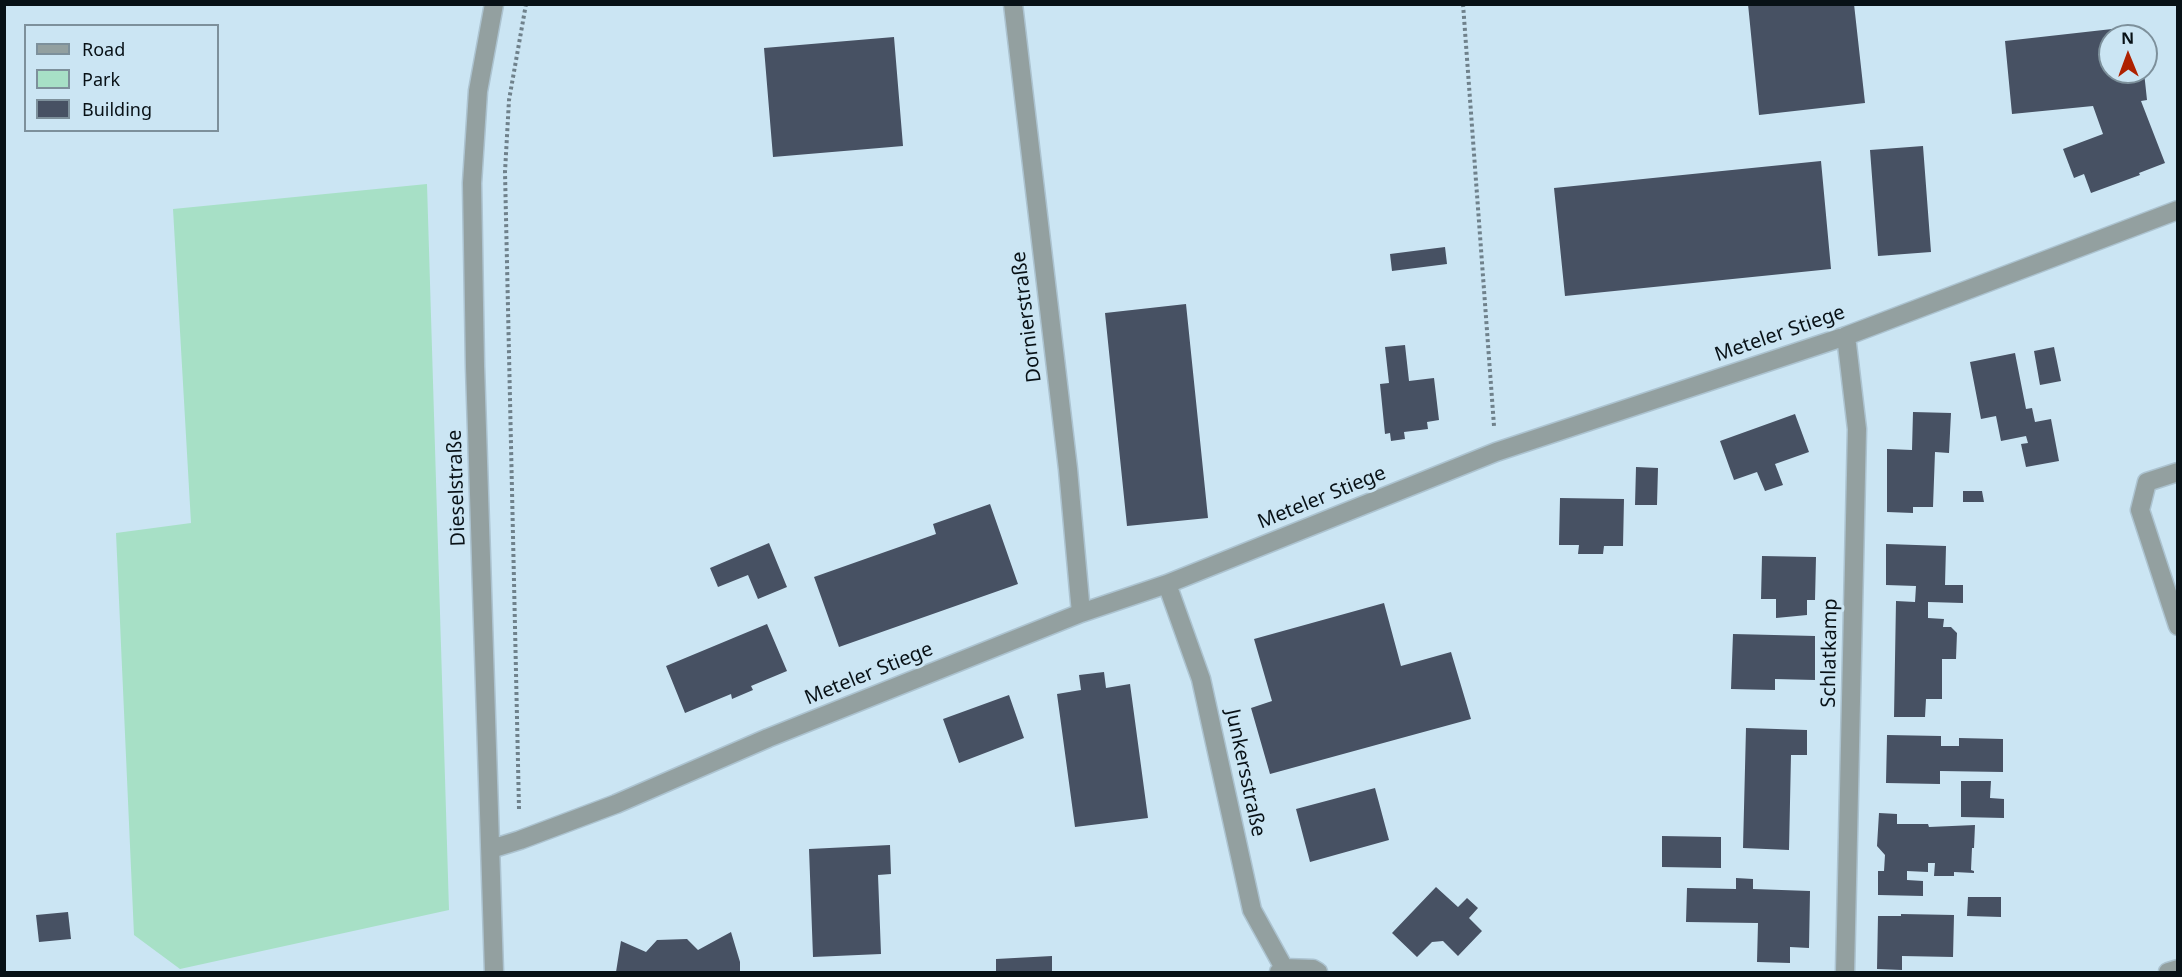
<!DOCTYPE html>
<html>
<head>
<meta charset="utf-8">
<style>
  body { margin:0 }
  #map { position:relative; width:2182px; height:977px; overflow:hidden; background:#cbe5f3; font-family:"Noto Sans",sans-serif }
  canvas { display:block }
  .frame { position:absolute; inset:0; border:6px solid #081116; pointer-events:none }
  .legend { position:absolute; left:24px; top:24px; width:195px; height:108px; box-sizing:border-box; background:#cbe5f3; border:2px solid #7d909b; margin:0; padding:8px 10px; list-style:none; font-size:18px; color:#081116 }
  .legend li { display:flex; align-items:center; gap:12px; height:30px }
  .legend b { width:30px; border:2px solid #7d909b }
  .north { position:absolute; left:2098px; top:24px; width:60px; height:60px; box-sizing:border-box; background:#cbe5f3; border:2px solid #7d909b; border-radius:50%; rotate:359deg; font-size:16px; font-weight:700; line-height:24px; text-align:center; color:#081116 }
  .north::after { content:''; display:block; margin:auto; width:21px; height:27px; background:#ae2100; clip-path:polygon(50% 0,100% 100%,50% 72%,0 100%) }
</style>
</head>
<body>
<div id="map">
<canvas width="2182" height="977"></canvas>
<div class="frame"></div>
<ul class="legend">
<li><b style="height:8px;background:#93a0a0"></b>Road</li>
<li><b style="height:16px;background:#a7e0c6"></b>Park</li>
<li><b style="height:16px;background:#475163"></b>Building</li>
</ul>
<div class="north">N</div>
</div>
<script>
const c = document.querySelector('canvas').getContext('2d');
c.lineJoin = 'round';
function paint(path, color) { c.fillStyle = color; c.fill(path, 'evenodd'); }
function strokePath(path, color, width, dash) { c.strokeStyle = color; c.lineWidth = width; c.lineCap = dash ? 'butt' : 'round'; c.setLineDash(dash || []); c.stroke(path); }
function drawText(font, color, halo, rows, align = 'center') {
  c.font = font + ' "Noto Sans",sans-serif'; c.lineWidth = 6; c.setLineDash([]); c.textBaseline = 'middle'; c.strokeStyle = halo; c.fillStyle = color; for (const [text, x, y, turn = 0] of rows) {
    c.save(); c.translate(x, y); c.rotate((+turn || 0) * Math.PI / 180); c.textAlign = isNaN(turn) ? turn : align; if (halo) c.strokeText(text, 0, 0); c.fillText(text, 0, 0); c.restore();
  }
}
paint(new Path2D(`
  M427,184L449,910L180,969L134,935L116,533L191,523L173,209Z`), '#a7e0c6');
paint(new Path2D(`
  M1748,4H1854L1865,103L1759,115Z
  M2139,26L2140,36H2110V72H2144L2147,100L2141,101L2165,163L2139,173L2140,175L2091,193L2084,174L2074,178L2063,149L2103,134L2093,106L2012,114L2005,41Z
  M894,37L903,146L773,157L764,48Z
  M1923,146L1931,252L1878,256L1870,150Z
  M1821,161L1831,269L1565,296L1554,188Z
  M1445,247L1447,264L1392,271L1390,254Z
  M1186,304L1208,518L1127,526L1105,313Z
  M1405,345L1409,381L1434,378L1439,420L1427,422L1428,429L1404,432L1405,439L1391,441L1390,433L1385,434L1380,384L1389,383L1385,347Z
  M2054,347L2061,381L2040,385L2034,351Z
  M2015,353L2026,409L2032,408L2035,422L2051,419L2059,461L2026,467L2021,444L2028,443L2026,436L2001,441L1996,416L1981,419L1970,362Z
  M1913,412L1951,413L1949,453L1935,452L1933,507H1913V513L1887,512V449L1912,450Z
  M1795,414L1809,452L1775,464L1783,485L1765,491L1757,472L1734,480L1720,441Z
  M1636,467L1658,468L1657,505H1635Z
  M1963,491H1982L1984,502H1963Z
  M1560,498L1624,499L1623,546H1604L1603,554H1578L1579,545H1559Z
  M990,504L1018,584L839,647L814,577L936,534L933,524Z
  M769,543L787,587L758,599L748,575L718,587L710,568Z
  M1886,544L1946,546L1945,585H1963V603L1928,602V618L1944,619L1943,627H1951L1957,633L1956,659H1942V699H1926L1925,717H1894L1896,601L1915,602L1916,586L1886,585Z
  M1762,556L1816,557L1815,600H1807V615L1776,618V599H1761Z
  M1384,603L1401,666L1451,652L1471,719L1270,774L1251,708L1272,701L1254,639Z
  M767,624L787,671L751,686L753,690L732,699L731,694L685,713L666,666Z
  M1733,634L1815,636V680L1775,679V690L1731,689Z
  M1104,672L1106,688L1130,684L1148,818L1075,827L1057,694L1081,690L1079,675Z
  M1009,695L1024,738L959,763L943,719Z
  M1746,728L1807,730V755H1791L1789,850L1743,848Z
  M1887,735L1941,736V746H1959V738L2003,739V772L1940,771V784L1886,783Z
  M1961,781H1991L1990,798L2004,799V818L1961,817Z
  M1375,788L1389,840L1310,862L1296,809Z
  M1879,813L1897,814V824H1928L1929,827L1975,825L1974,848H1972L1971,870L1974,871V873L1954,872V876H1934L1935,863H1928V872L1907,871V880L1923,881V896L1878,895V871H1884L1885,855L1877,846Z
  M1662,836L1721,837V868L1662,867Z
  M890,845L891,874L878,875L881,954L813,957L809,849Z
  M1736,878L1753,879V889L1810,891L1809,948L1790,947V963L1757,962L1758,923L1686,922L1687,888L1736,889Z
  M1436,887L1458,907L1467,898L1478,908L1469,918L1482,931L1458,956L1443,941L1432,942L1417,957L1392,933Z
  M1968,897H2001V917L1967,916Z
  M68,912L71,939L39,942L36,915Z
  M1901,914L1954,915L1953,957L1902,956V970L1877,969L1878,916H1901Z
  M731,932L740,962V972H616L621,941L646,952L657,940L687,939L698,950Z
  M1052,956V972H996V959Z`), '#475163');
const minor = new Path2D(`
  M494,4L478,91L472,183L475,366L494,972
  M1013,4L1068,469L1081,613
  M2178,472L2147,482L2140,510L2178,626
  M1167,584L1201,679L1252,910L1284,968
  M491,849L520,840L616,804L768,738L1081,613L1167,584L1496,452L1846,336L2178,210
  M1279,972L1284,968L1313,969L1318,972
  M1845,972L1857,429L1846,336
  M2168,972L2178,969`);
strokePath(minor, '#acc3d0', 21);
strokePath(new Path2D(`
  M1463,4L1494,426
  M519,809L505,172L509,100L526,4`), '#6f818b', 4, [3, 3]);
strokePath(minor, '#93a0a0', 18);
drawText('20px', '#081116', '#cbe5f3', [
  ["Dornierstraße",1027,317,-97],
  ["Meteler Stiege",1780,334,-19],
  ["Dieselstraße",457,488,-92],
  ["Meteler Stiege",1322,498,-22],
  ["Schlatkamp",1830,653,-89],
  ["Meteler Stiege",869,674,-22],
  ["Junkersstraße",1245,773,78]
]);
</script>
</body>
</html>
